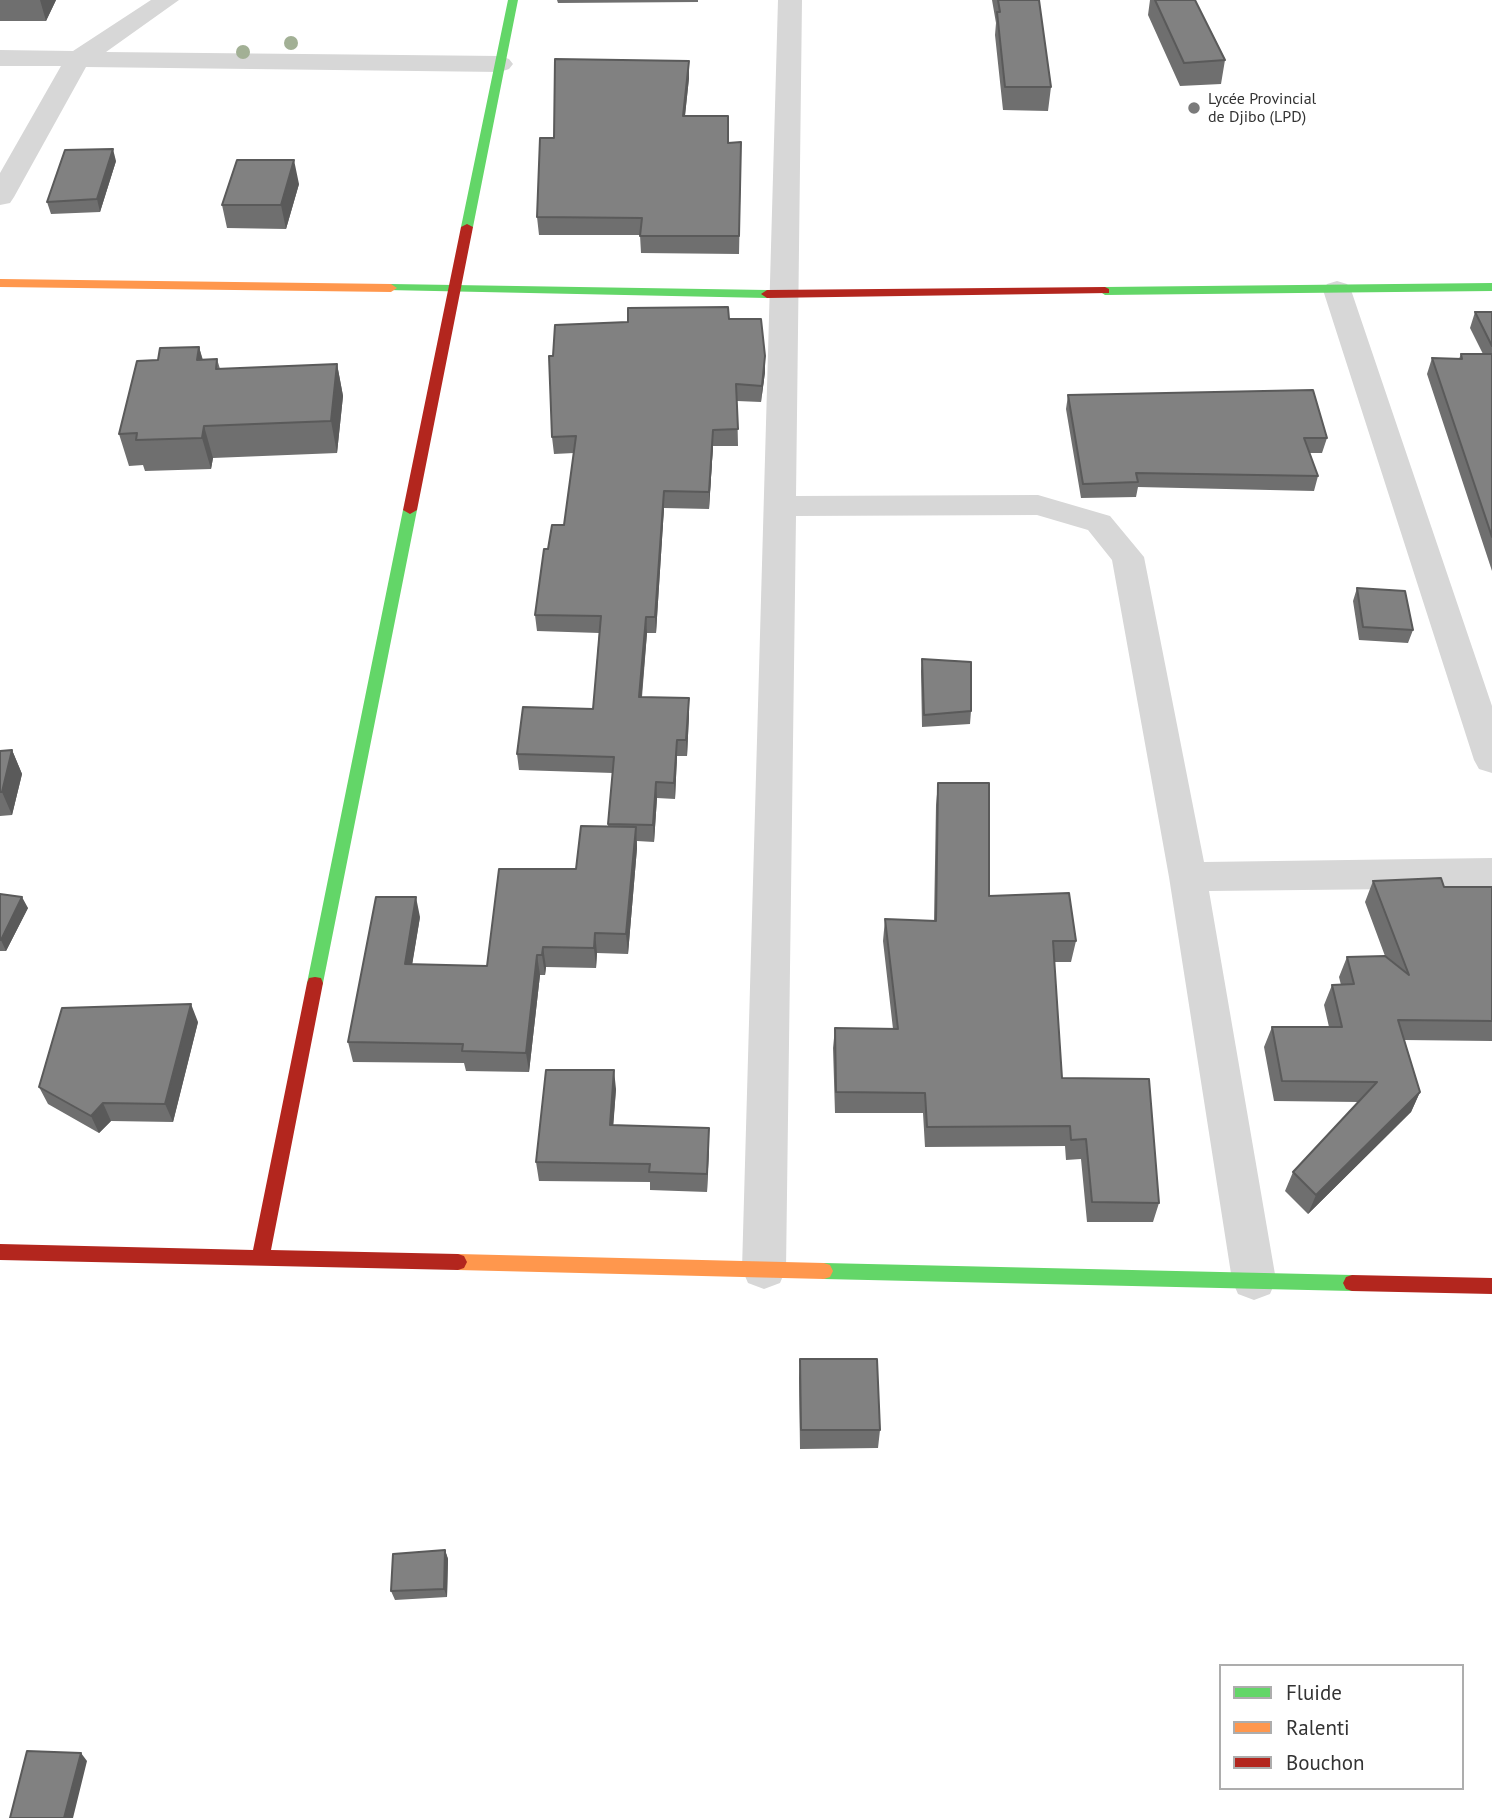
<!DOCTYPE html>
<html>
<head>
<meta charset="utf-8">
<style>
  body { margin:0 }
  #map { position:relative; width:1492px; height:1818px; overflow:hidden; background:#fff; font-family:"PT Sans",sans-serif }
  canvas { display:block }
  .legend { position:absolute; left:1219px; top:1664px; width:245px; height:126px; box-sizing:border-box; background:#fff; border:2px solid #adadad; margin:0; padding:9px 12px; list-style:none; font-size:21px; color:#333 }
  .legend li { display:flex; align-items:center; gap:14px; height:35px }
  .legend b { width:35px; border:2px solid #adadad }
</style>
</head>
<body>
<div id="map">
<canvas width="1492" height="1818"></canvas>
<ul class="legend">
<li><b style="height:9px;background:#63d668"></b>Fluide</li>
<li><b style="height:9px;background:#ff974d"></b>Ralenti</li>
<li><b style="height:9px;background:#b3261e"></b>Bouchon</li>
</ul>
</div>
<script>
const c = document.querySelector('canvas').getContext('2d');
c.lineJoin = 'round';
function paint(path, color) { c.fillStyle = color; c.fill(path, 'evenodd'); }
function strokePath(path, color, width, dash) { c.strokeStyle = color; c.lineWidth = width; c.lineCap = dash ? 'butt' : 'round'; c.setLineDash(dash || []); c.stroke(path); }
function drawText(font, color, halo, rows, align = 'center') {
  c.font = font + ' "PT Sans",sans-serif'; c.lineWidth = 7; c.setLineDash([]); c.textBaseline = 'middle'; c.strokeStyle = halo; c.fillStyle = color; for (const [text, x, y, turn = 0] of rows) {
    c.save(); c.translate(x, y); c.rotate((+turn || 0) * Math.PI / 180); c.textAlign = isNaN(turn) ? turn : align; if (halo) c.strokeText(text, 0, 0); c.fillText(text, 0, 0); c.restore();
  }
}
paint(new Path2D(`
  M151,0H179L106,52L500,56L509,59L513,64L509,69L500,72L86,67L14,197L10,203L0,205V173L61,66H0V50L73,51Z
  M778,0H802L796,496L1038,495L1110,516L1144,557L1204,862L1492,858V888L1209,891L1276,1280L1270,1294L1254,1300L1238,1294L1232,1280L1169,877L1112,560L1088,530L1037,515L796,516L786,1269L780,1283L764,1289L748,1283L742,1269Z
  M1337,281L1347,284L1351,290L1492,706V773L1479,769L1474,760L1323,290L1327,284Z`), '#d7d7d7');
paint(new Path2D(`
  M508,0H518L473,227L467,230L461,227Z
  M1492,283V291L1105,295L1099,291L1105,287Z
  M391,284L767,290L773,294L767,298L387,290V286Z
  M410,506L417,510L323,983L321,988H309L307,983L403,510Z
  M824,1263L1352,1275L1358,1277L1361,1283L1358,1289L1352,1291L824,1279L818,1277L815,1271L818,1265Z`), '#63d668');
paint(new Path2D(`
  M0,279L391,284L397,288L391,292L0,287Z
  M458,1254L824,1263L830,1265L833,1271L830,1277L824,1279L458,1270L452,1268L449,1262L452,1256Z`), '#ff974d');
paint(new Path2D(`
  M467,224L473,227L417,510L410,514L403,510L461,227Z
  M1105,287L1109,289V293L767,298L761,294L767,290Z
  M315,977L321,978L323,983L271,1250L458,1254L464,1256L467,1262L464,1268L458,1270L0,1260V1244L253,1250L307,983L309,978Z
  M1352,1275L1492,1278V1294L1352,1291L1346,1289L1343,1283L1346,1277Z`), '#b3261e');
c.fillStyle = '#a2b095';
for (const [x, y] of [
  [291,43],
  [243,52]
]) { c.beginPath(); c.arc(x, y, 7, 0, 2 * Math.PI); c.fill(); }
paint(new Path2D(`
  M0,0H56L46,21H0Z
  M557,0H698V2L558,3Z
  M992,0H1039L1051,87L1048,111L1003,110L995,35L996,23Z
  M1150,0H1195L1225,60L1221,84L1180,86L1148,15Z
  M689,61V78L685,116L729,143L741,160L739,254L641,253L640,235H539L537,217L554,138Z
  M116,161L100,212L51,214L47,202Z
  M299,184L286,229L227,228L222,205Z
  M1475,312H1492V571L1427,374L1432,358L1459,359L1461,354H1483L1470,328Z
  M729,319L765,372L761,402L737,401L738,446H713L709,509L664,508L656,633H647L642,697L689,698V715L687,756H677L675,799L657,798L654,842L637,841V848L628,954L597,953L596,968L546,967L545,975H540L529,1072L466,1071L464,1063L353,1062L348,1042L420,917L412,964L487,966L576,869L608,826L613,773L519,770L517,754L593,709L599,633L537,631L535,615L548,549L564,525L574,453L554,454L552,437L553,356Z
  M199,347L203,360L217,359L220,369L337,364L343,396L337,453L213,458L211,469L145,471L143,465L129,466L119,434L158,360Z
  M1068,395L1327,438L1322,453H1309L1318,476L1314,491L1138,487L1136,497L1081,498L1066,409Z
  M1357,588L1413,630L1408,643L1359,640L1353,601Z
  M922,659L971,711L970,724L922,727L921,671Z
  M12,750L22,774L12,815L0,816V751Z
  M938,783L989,896L1076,941L1071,962H1054L1062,1078L1159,1203L1153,1222H1087L1081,1159L1066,1160L1065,1146L925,1147L923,1113H835L833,1048L835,1028L893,1029L883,941L885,919L934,921L936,805Z
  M1373,881L1444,887H1492V1041L1404,1040L1420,1092L1411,1112L1308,1214L1285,1191L1293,1172L1359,1102L1274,1101L1264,1047L1272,1027H1329L1324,1005L1332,985H1341L1339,977L1347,957L1385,956L1365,902Z
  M0,894L28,908L6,951H0Z
  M198,1022L173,1122L111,1121L99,1133L48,1104L39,1087Z
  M616,1089L613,1125L709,1128V1146L707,1192L650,1190V1182L539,1181L536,1162Z
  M800,1359L880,1430L878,1448L800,1449L799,1378Z
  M445,1550L448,1559L447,1597L395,1600L391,1591Z`), '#6f6f6f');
paint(new Path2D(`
  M40,0H56L46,21Z
  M689,61V78L683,133V116Z
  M113,149L116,161L100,212L97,199Z
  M294,160L299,184L286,229L281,205Z
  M199,347L207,378L197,360Z
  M765,356V372L761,402L762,386Z
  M337,364L343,396L337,453L331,421Z
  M204,426L213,458L211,469L202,438Z
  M713,430V446L709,509V492Z
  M664,491V508L656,633L655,617Z
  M646,617L647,633L640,714L639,697Z
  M689,698V715L687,756L686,740Z
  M677,740V756L675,799L674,783Z
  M12,750L22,774L12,815L2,792Z
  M656,782L657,798L654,842L653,825Z
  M636,827L637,848L628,954L626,934Z
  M22,897L28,908L6,951L1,940Z
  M416,897L420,917L409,984L405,964Z
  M595,933L597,953L596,968L594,948Z
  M543,947L546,967L545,975L542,955Z
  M537,955L540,975L529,1072L526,1053Z
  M191,1004L198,1022L173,1122L165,1104Z
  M614,1070L616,1089L612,1143L610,1125Z
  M1420,1092L1411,1112L1308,1214L1316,1195Z
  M103,1103L111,1121L99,1133L91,1116Z
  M709,1128V1146L707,1192V1174Z
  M445,1550L448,1559L447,1597L444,1589Z
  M81,1753L87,1761L73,1818H64Z`), '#5a5a5a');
const building = new Path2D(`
  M998,0H1039L1051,87H1005L997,12H1000Z
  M1155,0H1195L1225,60L1184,63Z
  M555,59L689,61L683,116H728V143L741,142L739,236H640L642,218L537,217L540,138H554Z
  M113,149L97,199L47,202L65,150Z
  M237,160H294L281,205H222Z
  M728,307L729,319H761L765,356L762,386L736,384L738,429L713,430L709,492L664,491L655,617H646L639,697L689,698L686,740H677L674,783L656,782L653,825L608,824L614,757L517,754L523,707L593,709L601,616L535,615L544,549H548L552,525H564L576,436L552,437L549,356H553L555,325L628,322V308Z
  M1475,312H1492V346Z
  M199,347L197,360L217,359L216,369L337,364L331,421L204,426L202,438L136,440L137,433L119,434L137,361L158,360L160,348Z
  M1461,354H1492V537L1432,358L1462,359Z
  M1313,390L1327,438H1304L1318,476L1136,473L1138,482L1083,484L1068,395Z
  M1357,588L1405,591L1413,630L1363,627Z
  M922,659L971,662V711L924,715Z
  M12,750L2,792H0V751Z
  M938,783H989V896L1069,893L1076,941H1053L1062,1078L1149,1079L1159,1203L1092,1202L1086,1139L1071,1140L1070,1126L927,1127L925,1093L836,1092L835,1028L898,1029L885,919L936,921Z
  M581,826L636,827L626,934L595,933L594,948L543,947L542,955H537L526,1053L462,1051L463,1044L348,1042L376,897H416L405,964L487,966L499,869H576Z
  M1441,878L1444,887H1492V1021L1398,1020L1420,1092L1316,1195L1293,1172L1377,1082L1282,1081L1272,1027H1342L1332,985L1354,984L1347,957L1385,956L1409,975L1373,881Z
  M0,894L22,897L1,940H0Z
  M191,1004L165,1104L103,1103L91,1116L39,1087L62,1008Z
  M546,1070H614L610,1125L709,1128L707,1174L649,1172L650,1164L536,1162Z
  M800,1359H877L880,1430H801Z
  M445,1550L444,1589L391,1591L393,1554Z
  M27,1751L81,1753L64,1818H10Z`);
paint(building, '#818181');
strokePath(building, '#5a5a5a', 2);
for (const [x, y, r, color] of [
  [1194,108,7,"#7a7a7a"]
]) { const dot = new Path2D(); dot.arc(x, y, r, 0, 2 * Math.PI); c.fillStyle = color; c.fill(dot); strokePath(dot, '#fff', 2.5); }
drawText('16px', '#333', '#fff', [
  ["Lycée Provincial",1208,99],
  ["de Djibo (LPD)",1208,117]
], 'left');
</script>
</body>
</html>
